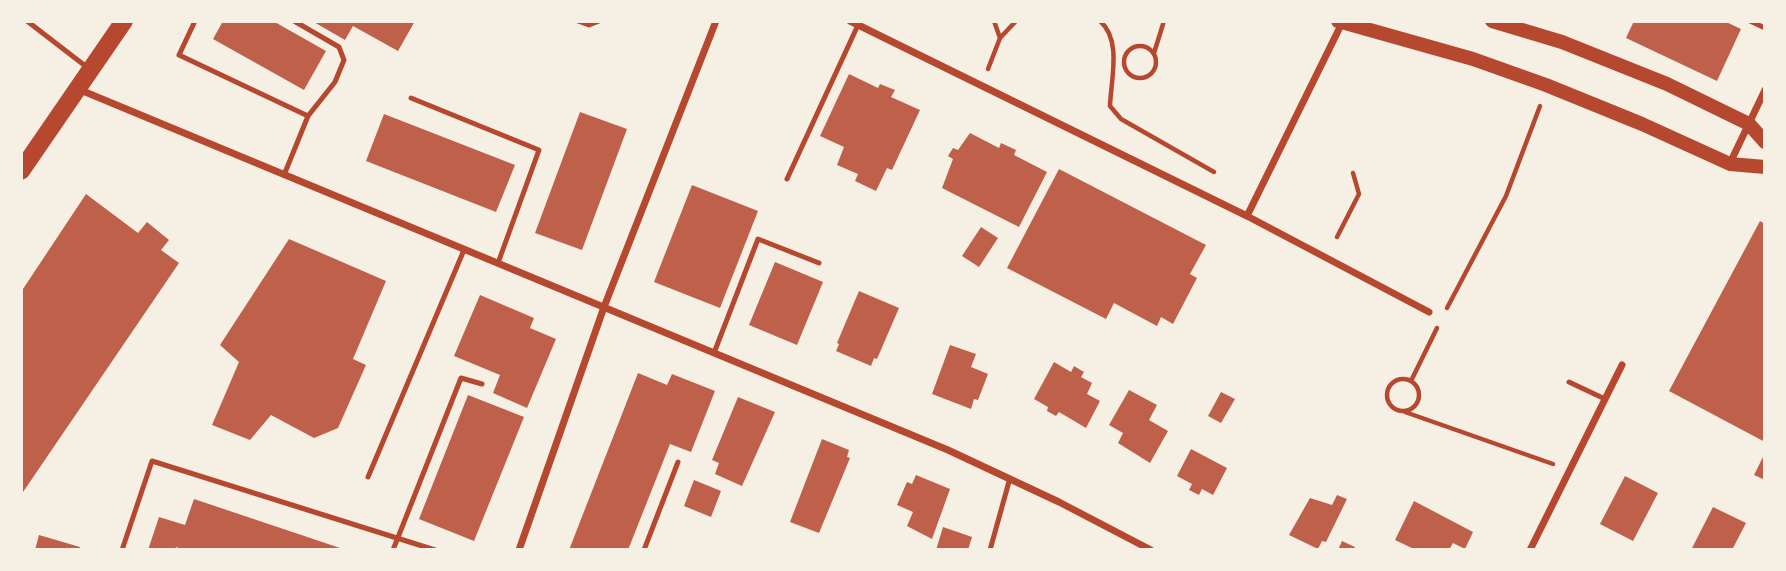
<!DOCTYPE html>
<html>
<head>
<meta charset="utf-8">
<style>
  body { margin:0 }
  #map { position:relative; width:1786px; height:571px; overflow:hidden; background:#f6efe4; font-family:Inter,sans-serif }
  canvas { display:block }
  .frame { position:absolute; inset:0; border:23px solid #f6efe4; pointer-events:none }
</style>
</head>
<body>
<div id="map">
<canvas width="1786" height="571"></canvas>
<div class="frame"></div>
</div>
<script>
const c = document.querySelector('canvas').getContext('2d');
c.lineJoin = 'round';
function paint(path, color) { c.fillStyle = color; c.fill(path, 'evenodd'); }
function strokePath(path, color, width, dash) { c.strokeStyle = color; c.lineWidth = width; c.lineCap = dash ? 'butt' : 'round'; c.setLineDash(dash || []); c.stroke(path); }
paint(new Path2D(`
  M223,21H273L326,51L304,90L213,39Z
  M312,21H415L398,51L353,26L345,40Z
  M1634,21H1724L1741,29L1717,81L1626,38Z
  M849,74L878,88L880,84L895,90L891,97L920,110L892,170L887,168L876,191L855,181L858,174L837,165L844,147L820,136Z
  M580,112L627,129L582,250L535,233Z
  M384,114L515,165L496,212L366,161Z
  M970,133L999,148L1001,143L1016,150L1014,155L1047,172L1019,227L942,188L953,159L948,156L953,148L958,150Z
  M1059,169L1206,245L1190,274L1197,278L1173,324L1161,317L1157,326L1114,303L1106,319L1007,268Z
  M692,185L758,211L720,308L654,282Z
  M86,194L138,233L147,222L169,240L161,250L179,263L21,495V292Z
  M1760,221L1765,224V442L1669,391Z
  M981,227L998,238L979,267L962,256Z
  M289,239L386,281L353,359L366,365L338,428L314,438L271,415L250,440L212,425L239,362L220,345Z
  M775,262L823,282L797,345L749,325Z
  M859,291L899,308L877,359L874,358L871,366L836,351L839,344L837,343Z
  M480,295L534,318L530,328L556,339L527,408L493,393L500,375L454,356Z
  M950,345L976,354L971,367L988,374L978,400L974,399L971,409L932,394Z
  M1054,362L1071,372L1074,366L1084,372L1081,377L1092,383L1087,394L1100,401L1086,428L1059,412L1056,416L1047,411L1048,407L1034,399Z
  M638,373L667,385L672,374L715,391L691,452L670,444L628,550H569Z
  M1129,390L1157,405L1149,420L1168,431L1150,463L1118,443L1123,433L1109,425Z
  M1221,392L1235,399L1221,423L1208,416Z
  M468,395L524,417L474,541L419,519Z
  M738,397L775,412L742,486L715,474L719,463L712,460Z
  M822,439L849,450L847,457L850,458L819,533L790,522Z
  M1191,449L1227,468L1213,495L1202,489L1199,495L1189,490L1192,484L1177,476Z
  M1765,453V480L1754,475Z
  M916,475L950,489L932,539L907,526L913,512L897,505L907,482L912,484Z
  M1625,476L1658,493L1633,541L1600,524Z
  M694,480L721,491L711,517L684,506Z
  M1337,495L1347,499L1326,542L1322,541L1318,549L1289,535L1310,498L1332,505Z
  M194,499L346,550H185L176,547L175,550H148L159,517L185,525Z
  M1414,501L1473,532L1465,549L1453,543L1449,550H1416L1395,540Z
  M1713,507L1746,523L1732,550H1691Z
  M943,527L972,537L968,550H936Z
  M39,535L80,547L79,550H35Z
  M1342,541L1355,547L1354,550H1338Z`), '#bf614a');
strokePath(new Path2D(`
  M1100,21C1122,40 1111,79 1110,106L1121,119L1214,172
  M1000,38L1016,21
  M1124 62a16 16 0 1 1 32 0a16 16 0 1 1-32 0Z
  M1154,53L1164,21
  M988,69L1000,38L994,21
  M1337,237L1359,194L1353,173
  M1447,308L1506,196L1540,106
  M1387 395a16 16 0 1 1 32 0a16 16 0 1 1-32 0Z
  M1411,381L1437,328
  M1405,412L1553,464`), '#b5482f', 4.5);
strokePath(new Path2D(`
  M27,21L88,68
  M195,21L179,55L308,116
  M578,21L589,25L599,21
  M1750,21L1765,28
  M411,98L539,150L498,263
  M284,175L308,116L335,82L344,60L339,47L294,21
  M787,179L858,25
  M714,353L758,239L819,263
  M1569,382L1605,399
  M368,477L464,250
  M122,550L152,461L435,550
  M393,550L461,378L482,384
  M644,550L678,462
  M990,550L1010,478`), '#b5482f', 5);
strokePath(new Path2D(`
  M850,21L1247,216L1429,312
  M78,89L948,450L1059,502L1151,550
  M1730,163L1765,90
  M1247,216L1342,23
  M519,550L604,307L716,21
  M1530,550L1622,365`), '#b5482f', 7);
strokePath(new Path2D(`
  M1338,21L1473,59L1546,85L1642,124L1730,164L1765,167
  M1492,21L1562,42L1667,84L1749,124L1765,142`), '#b5482f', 14);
strokePath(new Path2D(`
  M21,171L124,21`), '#b5482f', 18);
</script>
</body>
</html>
